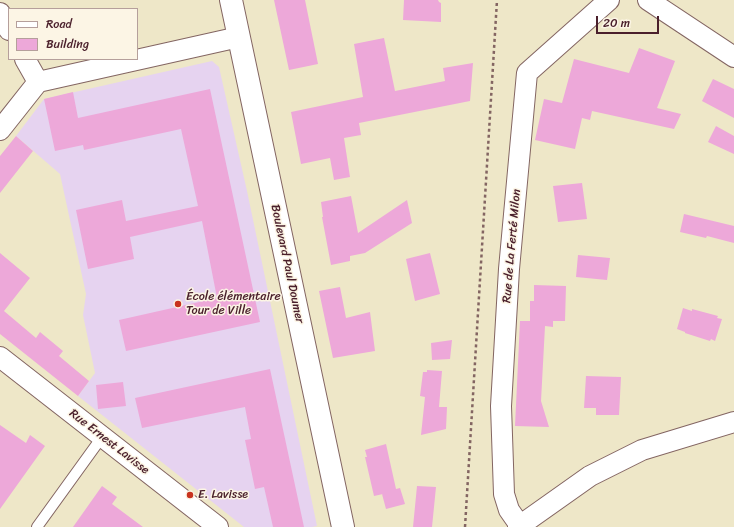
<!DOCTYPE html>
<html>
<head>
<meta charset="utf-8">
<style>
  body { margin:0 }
  #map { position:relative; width:734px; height:527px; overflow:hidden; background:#eee7c8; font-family:Sriracha,sans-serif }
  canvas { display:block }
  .legend { position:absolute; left:8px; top:8px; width:130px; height:52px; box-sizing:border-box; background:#fcf5e5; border:1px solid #b59f9b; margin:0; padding:5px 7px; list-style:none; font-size:12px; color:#4a1f2b }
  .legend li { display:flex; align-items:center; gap:8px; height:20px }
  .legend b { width:20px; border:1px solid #b59f9b }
  .scale { position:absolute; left:596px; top:16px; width:63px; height:18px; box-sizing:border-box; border:2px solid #4a1f2b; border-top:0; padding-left:5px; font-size:12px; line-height:14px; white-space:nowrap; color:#4a1f2b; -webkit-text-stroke:3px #fcf5e5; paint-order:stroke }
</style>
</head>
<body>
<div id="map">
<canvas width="734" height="527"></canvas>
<ul class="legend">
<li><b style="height:5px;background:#fff"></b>Road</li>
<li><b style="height:11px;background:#eda8d9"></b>Building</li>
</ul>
<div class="scale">20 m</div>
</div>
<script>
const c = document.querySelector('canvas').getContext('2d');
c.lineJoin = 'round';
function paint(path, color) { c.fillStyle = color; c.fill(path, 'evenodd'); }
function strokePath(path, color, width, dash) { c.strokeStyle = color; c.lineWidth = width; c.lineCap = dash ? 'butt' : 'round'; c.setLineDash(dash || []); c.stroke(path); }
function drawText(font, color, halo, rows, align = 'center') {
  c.font = font + ' Sriracha,sans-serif'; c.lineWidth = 3; c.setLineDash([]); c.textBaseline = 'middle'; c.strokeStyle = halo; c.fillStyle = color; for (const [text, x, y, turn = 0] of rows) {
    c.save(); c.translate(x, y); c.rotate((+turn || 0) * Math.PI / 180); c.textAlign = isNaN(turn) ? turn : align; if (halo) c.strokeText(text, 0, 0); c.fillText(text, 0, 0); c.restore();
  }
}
paint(new Path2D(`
  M212,61L219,67L247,191L317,526L312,527H244L78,396L95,373L83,315L86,294L60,174L16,136L44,99Z`), '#e6d3f0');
paint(new Path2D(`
  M274,0H305L318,64L289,70Z
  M404,0H438L439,2L441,3V22L403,20Z
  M384,38L395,91L445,81L443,68L473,63L470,101L359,123L361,135L344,138L350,177L334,180L330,158L301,164L291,112L363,97L354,44Z
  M639,48L675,61L657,108L681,114L674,129L592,111L590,120L582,118L575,149L535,140L544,99L562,103L574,59L629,73Z
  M713,79L734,89V118L702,101Z
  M210,89L260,322L126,351L119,320L217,298L202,221L130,237L134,259L88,269L76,210L122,200L126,221L198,206L181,129L84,150L83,145L55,151L44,99L73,92L78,118Z
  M716,126L734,136V154L708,142Z
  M16,136L33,151L0,193V156Z
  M582,183L587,219L558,222L553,186Z
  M351,196L358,233L407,200L412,223L365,253L350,256V261L331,265L322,217H323L321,202Z
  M684,214L734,226V243L707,236L706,238L680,232Z
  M0,253L30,278L4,311L36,338L40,332L63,351L59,356L89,381L78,396L0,334Z
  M430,253L440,294L415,301L406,259Z
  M578,255L610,258L607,280L576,277Z
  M534,285L566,286L565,321H553V327L545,326L541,401L549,427L515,426L520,321H530V301H534Z
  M340,287L346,318L370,312L375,351L333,358L319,291Z
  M683,308L692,311V309L718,316L717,318L722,319L715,341L711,339L710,341L685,333V332L677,329Z
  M452,340L450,359L432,360L431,343Z
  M270,369L304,527H273L264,487L255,489L245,440L251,439L245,407L142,428L135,398Z
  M427,370L442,371L439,407H447L446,429L421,435L425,397L420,396L423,372H427Z
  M586,376L621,377L619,415H596V408H584Z
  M123,382L126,406L98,409L96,385Z
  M0,425L26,443L30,435L45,446L0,509Z
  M386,444L396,489L400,488L405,504L386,509L382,494H383L374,496L365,457H367L365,450Z
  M102,486L117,497L112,504L143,527H73Z
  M417,486L436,487L432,527H413Z`), '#eda8d9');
const service = new Path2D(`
  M37,527L102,437`);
const minor = new Path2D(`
  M648,0L734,57
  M0,13L9,30
  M25,59L38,82
  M0,130L38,82L239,37
  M0,357L218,527
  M518,527L590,476L642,450L734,422
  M521,527L509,510L504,494L501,406L509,269L527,73L609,0`);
const secondary = new Path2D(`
  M231,0L343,527`);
strokePath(service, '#836562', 12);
strokePath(minor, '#836562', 22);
strokePath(secondary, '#836562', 24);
strokePath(new Path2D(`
  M465,527L497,0`), '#836562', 2.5, [3, 3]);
strokePath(service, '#fff', 10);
strokePath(minor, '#fff', 20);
strokePath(secondary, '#fff', 22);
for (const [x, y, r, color] of [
  [178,304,4,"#c8321e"],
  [190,495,4,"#c8321e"]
]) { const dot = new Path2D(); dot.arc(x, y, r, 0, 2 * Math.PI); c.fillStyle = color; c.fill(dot); strokePath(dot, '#fcf5e5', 1.5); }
drawText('12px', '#4a1f2b', '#fcf5e5', [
  ["Rue de La Ferté Milon",512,246,-85],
  ["Boulevard Paul Doumer",287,264,78],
  ["Rue Ernest Lavisse",109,442,38]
]);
drawText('12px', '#4a1f2b', '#fcf5e5', [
  ["École élémentaire",186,297],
  ["Tour de Ville",186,311],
  ["E. Lavisse",198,495]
], 'left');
</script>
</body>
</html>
